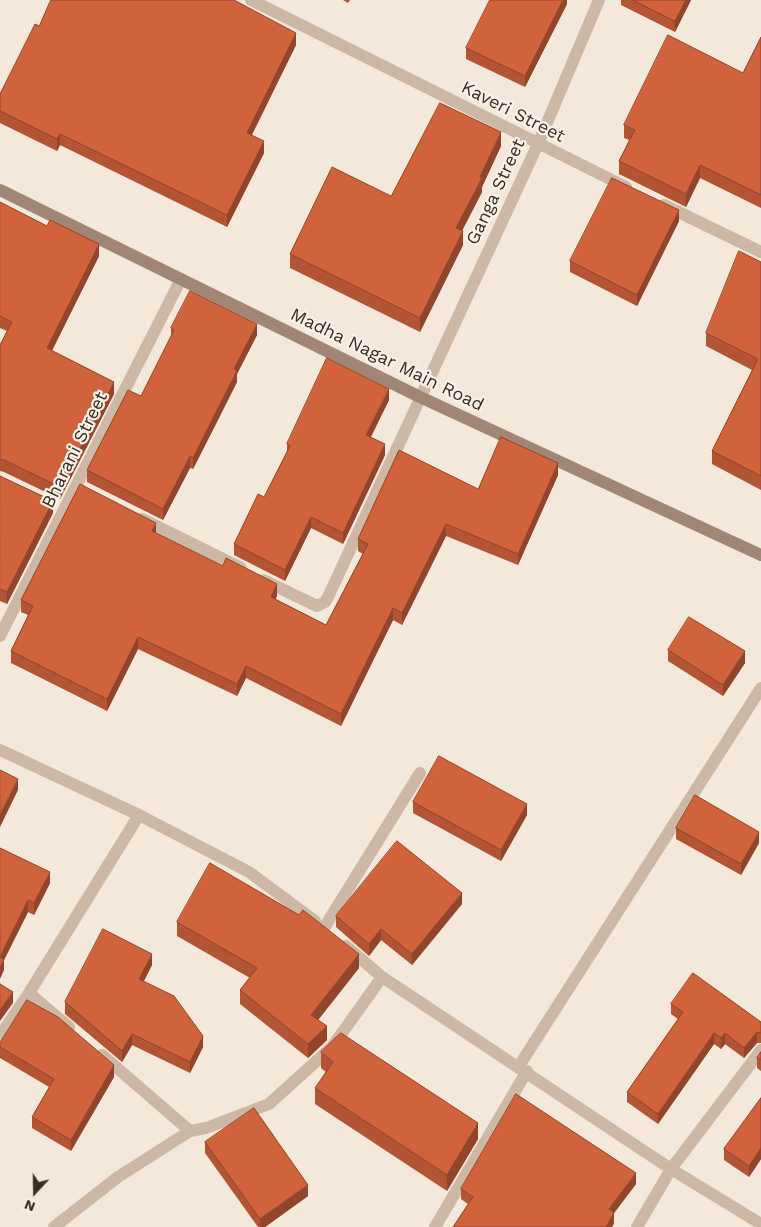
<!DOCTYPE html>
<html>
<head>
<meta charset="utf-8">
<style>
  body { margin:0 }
  #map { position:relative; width:761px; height:1227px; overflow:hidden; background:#f4e8da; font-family:"Work Sans",sans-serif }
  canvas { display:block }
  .north { position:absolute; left:10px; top:1167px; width:50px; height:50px; -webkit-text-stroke:4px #fbf2e7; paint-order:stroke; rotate:201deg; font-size:14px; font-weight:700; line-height:20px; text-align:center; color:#382d27 }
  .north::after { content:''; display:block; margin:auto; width:18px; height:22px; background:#382d27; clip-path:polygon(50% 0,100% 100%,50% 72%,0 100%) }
</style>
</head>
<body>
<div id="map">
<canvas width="761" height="1227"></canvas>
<div class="north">N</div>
</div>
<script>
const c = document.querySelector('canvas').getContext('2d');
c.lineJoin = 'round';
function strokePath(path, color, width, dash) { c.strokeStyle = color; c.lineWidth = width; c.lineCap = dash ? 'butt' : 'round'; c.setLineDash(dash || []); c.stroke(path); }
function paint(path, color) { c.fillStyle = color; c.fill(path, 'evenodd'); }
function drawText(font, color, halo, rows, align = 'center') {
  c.font = font + ' "Work Sans",sans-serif'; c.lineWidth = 4.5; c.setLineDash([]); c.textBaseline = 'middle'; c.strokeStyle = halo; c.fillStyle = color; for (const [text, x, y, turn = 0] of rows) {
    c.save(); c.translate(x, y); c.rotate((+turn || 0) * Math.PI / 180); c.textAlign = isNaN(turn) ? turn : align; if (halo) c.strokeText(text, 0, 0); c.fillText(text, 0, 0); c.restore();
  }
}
strokePath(new Path2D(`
  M251,0L626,187
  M664,205L761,252
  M142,519L241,568
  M263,580L317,606L325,602L329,595L538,144L599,0
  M0,636L181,279
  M0,750L139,815L249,872L315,921
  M324,928L420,773
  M346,946L382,977
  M29,993L69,1027
  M0,1036L29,993L139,815
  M102,1055L190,1131
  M519,1066L761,688
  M54,1227L118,1177L190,1131L206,1128L269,1104L332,1047L382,977L671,1169L761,1224
  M435,1227L527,1071
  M637,1227L671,1169L761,1050`), '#cdb8a5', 12);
strokePath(new Path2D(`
  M0,190L420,397L761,555`), '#a18676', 12);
paint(new Path2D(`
  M343,0H350L348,3Z
  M567,0V4L525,87L466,59V48Z
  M621,0H691L675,32L621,5Z
  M39,26L296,45L252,135L264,153L227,227L60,145L57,151L0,123V94Z
  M761,37V208L700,178L686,207L619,174V161L629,140L624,138V125L743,73Z
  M501,146L482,187V192L462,231L463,245L420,332L290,268V254L391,196Z
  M0,202L99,256L52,351L114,394L60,499L4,472L0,471V345L7,331L0,328Z
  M679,221L637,306L570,272V261Z
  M761,262V490L712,464V451L752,370L706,346V333Z
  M171,328L257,335L237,374V382L215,426L193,469L190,468L163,520L87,482V470L141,396L171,337Z
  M389,400L371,437L385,455L343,544L311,528L285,581L234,555V544L264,497L287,452V444Z
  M558,475L518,565L446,536L402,625L393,620L341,726L246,678L237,696L138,649L107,711L11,663V651L28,615L21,612V600L156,533L277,596L275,599L326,625L363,554L358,551V539L478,489Z
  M0,476L53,513L7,604L0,601Z
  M668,650L745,663L723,696L668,661Z
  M413,802L527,815L501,861L413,813Z
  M676,828L759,843L741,875L676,839Z
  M0,848L50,883L34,915L28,912L4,960V970Z
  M462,904L412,965L381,940L369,956L336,927V916Z
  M177,922L359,968L318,1020L327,1040L308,1058L240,1004V990L250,978L177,936Z
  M152,965L144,981L203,1047L190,1073L132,1045L122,1062L65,1014V1002Z
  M671,1004L761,1022V1043H757L744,1058L725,1044L721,1049L714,1044L658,1124L627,1102V1092L678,1019L671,1014Z
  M0,1043L114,1077L71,1151L32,1128V1117L49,1087L0,1058Z
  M321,1052L478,1139L447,1191L315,1104V1088L326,1072L321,1068Z
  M761,1052V1071L757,1068V1058Z
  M761,1098V1159L749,1177L724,1160V1149Z
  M205,1142L308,1196L265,1227H258L205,1153Z
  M636,1184L614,1213V1223L612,1227H453L468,1204L461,1199V1189Z`), '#b35434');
paint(new Path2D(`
  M563,0H567V4L525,87V76Z
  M686,0H691L675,32V21Z
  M296,33V45L247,144V133Z
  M501,132V146L482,187V192L456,242V228L480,177Z
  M60,134V145L57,151V139Z
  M264,141V153L227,227V215Z
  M700,165V178L686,207V194Z
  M679,210V221L637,306V295Z
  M463,231V245L420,332V318Z
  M99,244V256L47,360V348Z
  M257,324V335L237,374V382L193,469V458L234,369Z
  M114,382V394L60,499V487Z
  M389,389V400L366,446V435Z
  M385,444V455L343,544V533Z
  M190,456V468L163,520V509Z
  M558,463V475L518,565V554Z
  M53,501V513L7,604V592Z
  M311,517V528L285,581V570Z
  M156,523V534L152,531Z
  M446,524V536L402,625V613Z
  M277,584V596L271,609V597Z
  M393,608V620L341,726V714Z
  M138,637V649L107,711V699Z
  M745,651V663L723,696V685Z
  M246,666V678L237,696V684Z
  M18,779V790L0,827V815Z
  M527,804V815L501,861V850Z
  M759,832V843L741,875V864Z
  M50,872V883L34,915V903Z
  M462,893V904L412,965V954Z
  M28,900V912L4,960V970L0,979V957Z
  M381,929V940L369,956V944Z
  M152,954V965L139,990V979Z
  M359,954V968L311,1029V1015Z
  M13,992V1003L0,1021V1010Z
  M327,1026V1040L308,1058V1044Z
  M757,1032V1043L744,1058V1048Z
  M714,1033V1044L658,1124V1114Z
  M725,1033V1044L721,1049V1038Z
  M132,1034V1045L122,1062V1051Z
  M203,1036V1047L190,1073V1062Z
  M114,1065V1077L71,1151V1140Z
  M478,1123V1139L447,1191V1175Z
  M761,1148V1159L749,1177V1166Z
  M636,1173V1184L614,1213V1223L612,1227H606L609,1209Z
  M308,1185V1196L265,1227H260V1219Z`), '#92452a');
const building = new Path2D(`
  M51,0H234L296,33L247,133L264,141L227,215L60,134L57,139L0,111V94L35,24L39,26Z
  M490,0H563L525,76L466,48Z
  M633,0H686L675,21Z
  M668,35L743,73L761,37V195L700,165L686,194L619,161L635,130L624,125Z
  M440,103L501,132L480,177L482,178L456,228L463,231L420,318L290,254L332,167L391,196Z
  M612,178L679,210L637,295L570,261Z
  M0,202L47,226L50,220L99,244L47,348L114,382L60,487L4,460L0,459V345L12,322L0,316Z
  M739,251L761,262V476L712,451L758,359L706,333Z
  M190,291L257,324L234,369L237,371L215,414L193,458L190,456L163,509L87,470L128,390L141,396L174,330L171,328Z
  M327,358L389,389L366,435L385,444L343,533L311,517L285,570L234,544L258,494L264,497L290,446L287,444Z
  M501,437L558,463L518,554L446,524L402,613L393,608L341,714L246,666L237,684L138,637L107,699L11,651L33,606L21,600L80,484L156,523L152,531L223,566L226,558L277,584L271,597L326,625L368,544L358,539L399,450L478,489Z
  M0,476L53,501L7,592L0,589Z
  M689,617L745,651L723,685L668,650Z
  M439,756L527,804L501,850L413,802Z
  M0,770L18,779L0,815Z
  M695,795L759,832L741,864L676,828Z
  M397,841L462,893L412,954L381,929L369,944L336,916Z
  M0,848L50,872L34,903L28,900L0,957L4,959L0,968Z
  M210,863L299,915L303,910L359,954L311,1015L327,1026L308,1044L240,990L257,968L177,922Z
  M103,929L152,954L139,979L174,996L203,1036L190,1062L132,1034L122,1051L65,1002Z
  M693,973L761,1022V1033L757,1032L744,1048L725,1033L721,1038L714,1033L658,1114L627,1092L683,1012L671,1004Z
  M0,984L13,992L0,1010Z
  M27,1000L58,1017L114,1065L71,1140L32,1117L54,1079L0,1047V1043Z
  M341,1033L478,1123L447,1175L315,1088L333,1062L321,1052Z
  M761,1052V1060L757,1058Z
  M516,1094L636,1173L609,1209L614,1213L606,1227H453L473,1197L461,1189Z
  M761,1098V1148L749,1166L724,1149Z
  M254,1108L308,1185L260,1219L205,1142Z`);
paint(building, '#d0623c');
strokePath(building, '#92452a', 1);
drawText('18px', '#382d27', '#fbf2e7', [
  ["Kaveri Street",513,112,27],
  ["Ganga Street",496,192,-65],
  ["Madha Nagar Main Road",387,360,26],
  ["Bharani Street",75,450,-64]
]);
</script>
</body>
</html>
